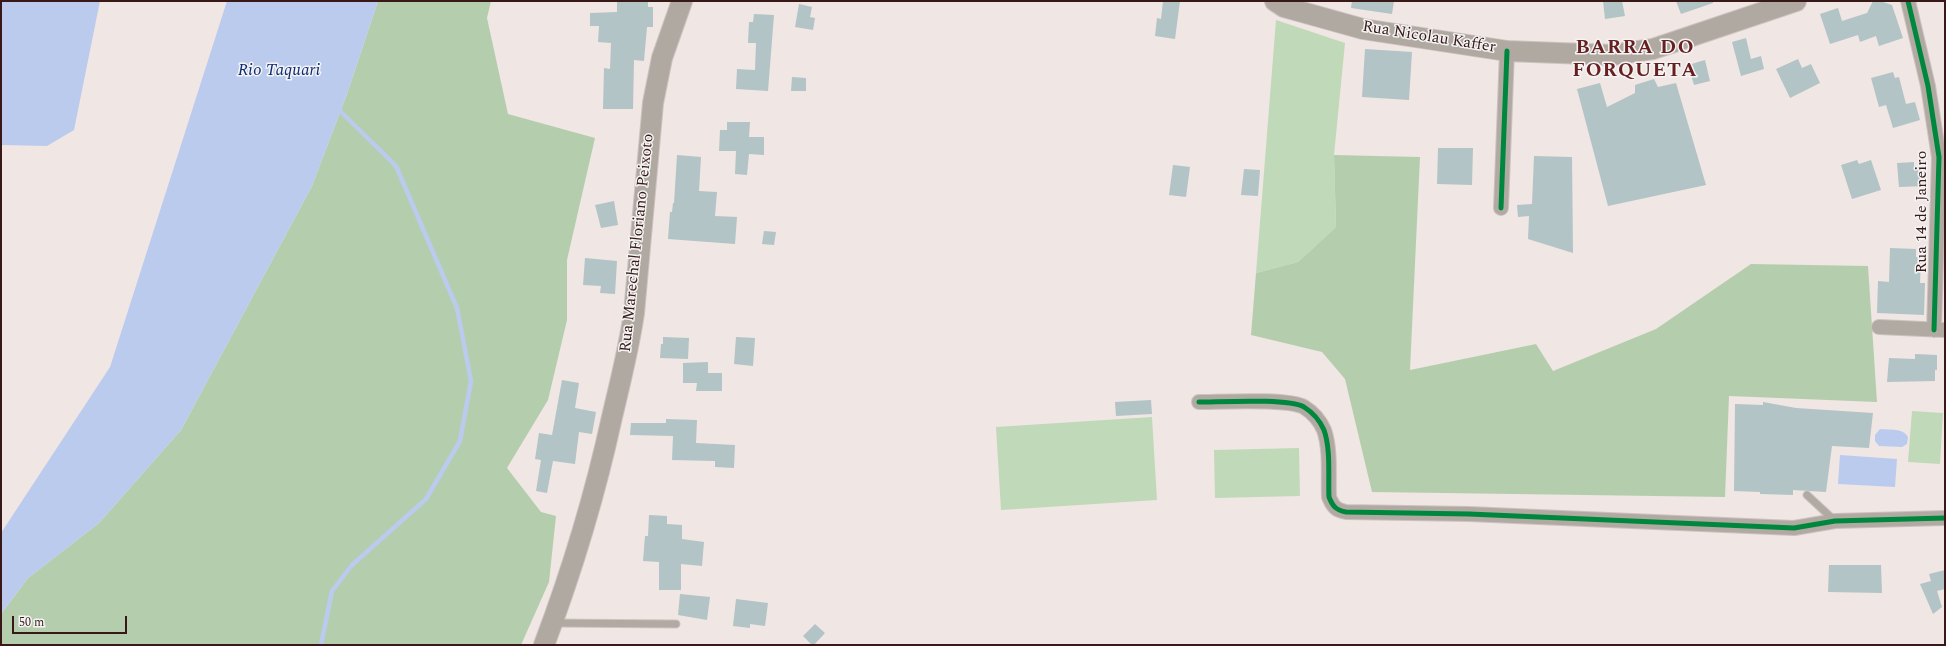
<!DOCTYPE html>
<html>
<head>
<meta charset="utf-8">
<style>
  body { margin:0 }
  #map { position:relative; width:1946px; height:646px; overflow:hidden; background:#f0e6e4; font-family:Spectral,serif }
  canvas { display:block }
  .frame { position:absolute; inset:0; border:2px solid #391918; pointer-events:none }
  .scale { position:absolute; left:12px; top:616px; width:115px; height:18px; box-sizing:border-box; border:2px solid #391918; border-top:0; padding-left:5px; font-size:12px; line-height:14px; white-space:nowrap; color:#391918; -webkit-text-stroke:3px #f4f4f4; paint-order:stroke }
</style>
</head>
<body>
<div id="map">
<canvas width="1946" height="646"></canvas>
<div class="frame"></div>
<div class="scale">50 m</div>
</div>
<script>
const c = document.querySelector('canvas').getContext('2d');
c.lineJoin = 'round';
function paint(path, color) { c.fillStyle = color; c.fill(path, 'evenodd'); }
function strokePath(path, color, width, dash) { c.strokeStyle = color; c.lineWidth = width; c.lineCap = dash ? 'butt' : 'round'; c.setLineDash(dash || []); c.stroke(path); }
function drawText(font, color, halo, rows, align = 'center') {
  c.font = font + ' Spectral,serif'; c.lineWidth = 3; c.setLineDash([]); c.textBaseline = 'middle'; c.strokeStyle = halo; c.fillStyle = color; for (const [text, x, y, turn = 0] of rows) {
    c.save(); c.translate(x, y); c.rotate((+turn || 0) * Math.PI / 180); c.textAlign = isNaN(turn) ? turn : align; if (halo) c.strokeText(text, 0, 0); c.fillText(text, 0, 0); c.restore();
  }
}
paint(new Path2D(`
  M1276,20L1345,43L1334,155L1336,227L1298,262L1256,273Z
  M1912,411L1943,413L1940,464L1908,462Z
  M1152,417L1157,500L1001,510L996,427Z
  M1299,448L1300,496L1215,498L1214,450Z`), '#c0d9b9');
paint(new Path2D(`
  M378,1H491L487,18L508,114L595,138L567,260V320L548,400L507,468L541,512L556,516L549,582L521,645H1V614L28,578L99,523L181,430L312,186L348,91Z
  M1334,155L1420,157L1410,370L1536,344L1553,371L1656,329L1751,264L1868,266L1877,402L1729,396L1725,497L1372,492L1345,379L1322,352L1251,335L1256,273L1298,262L1336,227Z`), '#b4cead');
paint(new Path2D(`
  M1,1H100L74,130L47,146L1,145Z
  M227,1H378L348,91L312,186L181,430L99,523L28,578L1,614V533L110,367Z
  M1880,429C1890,430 1903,428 1908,437L1907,444L1902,447L1879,446L1875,441V435Z
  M1840,455L1897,459L1895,487L1838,484Z`), '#bbcbee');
strokePath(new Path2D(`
  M321,645L332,591L352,565L426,499L460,441L471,381L457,308L396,166L336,107`), '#bbcbee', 4.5);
paint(new Path2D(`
  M617,1H648V7H653V27H647L644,61L634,60L633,109H603L604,68L610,69L611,43L598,42L599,26H590V13L617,12Z
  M1163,1H1180L1175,39L1155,36L1157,18L1161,19Z
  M1352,1H1394L1392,14L1351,8Z
  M1603,1H1622L1625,16L1605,19Z
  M1676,1H1713V3L1681,14Z
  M1873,1H1880L1892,5L1903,38L1879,46L1876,36L1860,42L1858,35L1830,44L1820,14L1838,8L1842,21L1867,13Z
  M799,4L812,7L810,17L815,18L813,30L795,27Z
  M754,14L774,15L768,91L736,89L737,69L755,70L756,43H748L749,22H753Z
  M1746,38L1751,59L1761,56L1764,69L1741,76L1732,42Z
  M1365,49L1412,52L1409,100L1362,97Z
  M1798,59L1802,68L1811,64L1820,83L1790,98L1776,69Z
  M1705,60L1710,81L1694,85L1688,65Z
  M1893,72L1895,78L1899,77L1906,104L1915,102L1920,120L1893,128L1886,105L1879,107L1871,78Z
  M792,77L806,78V91H791Z
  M1654,79L1658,87L1676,83L1706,185L1608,206L1577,89L1600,83L1607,107L1635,93V85Z
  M727,122H750L749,137H764V155L749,154L747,175L735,174L736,151H719L720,130H727Z
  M1438,148H1473L1472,185L1437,184Z
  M677,155L701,157L699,191L717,192L715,216L737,217L735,244L668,239L670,212H672L673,203H674Z
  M1534,156L1572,157L1573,253L1528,239L1529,216L1518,217L1517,205L1532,204Z
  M1857,160L1859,164L1871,160L1881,190L1852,199L1841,165Z
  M1914,162V167L1925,166L1926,186L1899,187L1897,163Z
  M1173,165L1190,167L1186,197L1169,195Z
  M1244,169L1260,170L1258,196L1241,195Z
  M614,201L618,225L601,228L595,205Z
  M764,231L776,232L774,245L762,244Z
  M1890,248L1916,249V257H1921L1920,283H1925L1924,315L1877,313L1878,281L1889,282Z
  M585,258L617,261L615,294L600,293L601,286L583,285Z
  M663,337L689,338L688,359L660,358L661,344H663Z
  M736,337L755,338L753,366L734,364Z
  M1915,354L1937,355V370H1935V381L1887,382L1889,358L1915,359Z
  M708,362V373H722V391H696L697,383H683V363Z
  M562,380L579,383L575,408L596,412L592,434L579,432L575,464L553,461L547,493L536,491L541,460L535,459L539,433L552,435Z
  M1151,400L1152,414L1116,416L1115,402Z
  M1763,402L1796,408L1873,413L1869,448L1832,446L1826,492L1793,490V495L1760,494V492L1734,491L1735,404L1763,405Z
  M666,419L697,420L696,443L735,445L734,468L715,467V461L672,460L673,436L630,435L631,423H666Z
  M649,515L667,516V524L682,525V539L704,542L702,566L681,564V590H659V562L643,561L645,536H648Z
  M1829,565H1881L1882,593L1828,592Z
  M1945,570V589L1937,591L1942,607L1933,614L1920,584L1931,581L1929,574Z
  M680,594L710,597L707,620L678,615Z
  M736,599L768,603L765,626L750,624V628L733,626Z
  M815,624L825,633L814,645H812L803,636Z`), '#b2c4c5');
const service = new Path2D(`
  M1807,495L1835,521
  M554,623L676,624`);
const minor = new Path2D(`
  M1908,1L1928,86L1939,157L1934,330
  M1501,208L1507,51
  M1879,327L1945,330
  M1199,402C1220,402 1288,398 1304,407C1312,412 1320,421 1324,430C1331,450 1328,476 1329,497C1333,507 1336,510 1346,512L1469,514L1794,528L1835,521L1945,518`);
const secondary = new Path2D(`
  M1275,1L1284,7L1363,29L1507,51L1612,55L1653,49L1796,1
  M544,645C572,571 595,495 612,417C620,383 629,348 634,313L653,103L662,58L682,1`);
strokePath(service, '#cec2c0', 9);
strokePath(minor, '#cec2c0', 16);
strokePath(secondary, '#cec2c0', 22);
strokePath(service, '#b0aaa3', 7);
strokePath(minor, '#b0aaa3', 14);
strokePath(secondary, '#b0a9a1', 20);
strokePath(new Path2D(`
  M1908,1L1928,86L1939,157L1934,330
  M1501,208L1507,51
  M1199,402C1220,402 1288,398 1304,407C1312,412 1320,421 1324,430C1331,450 1328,476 1329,497C1333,507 1336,510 1346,512L1469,514L1794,528L1835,521L1945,518`), '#00873e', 5);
drawText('16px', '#391918', '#f4f4f4', [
  ["Rua Nicolau Kaffer",1429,38,9],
  ["Rua 14 de Janeiro",1923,212,-90],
  ["Rua Marechal Floriano Peixoto",638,243,-84]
]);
drawText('italic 17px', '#0d2b74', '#f4f4f4', [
  ["Rio Taquari",279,72]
]);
c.letterSpacing = '1px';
drawText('bold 20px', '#671f20', '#f4f4f4', [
  ["BARRA DO",1635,49],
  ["FORQUETA",1635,72]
]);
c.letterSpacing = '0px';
</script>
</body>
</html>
